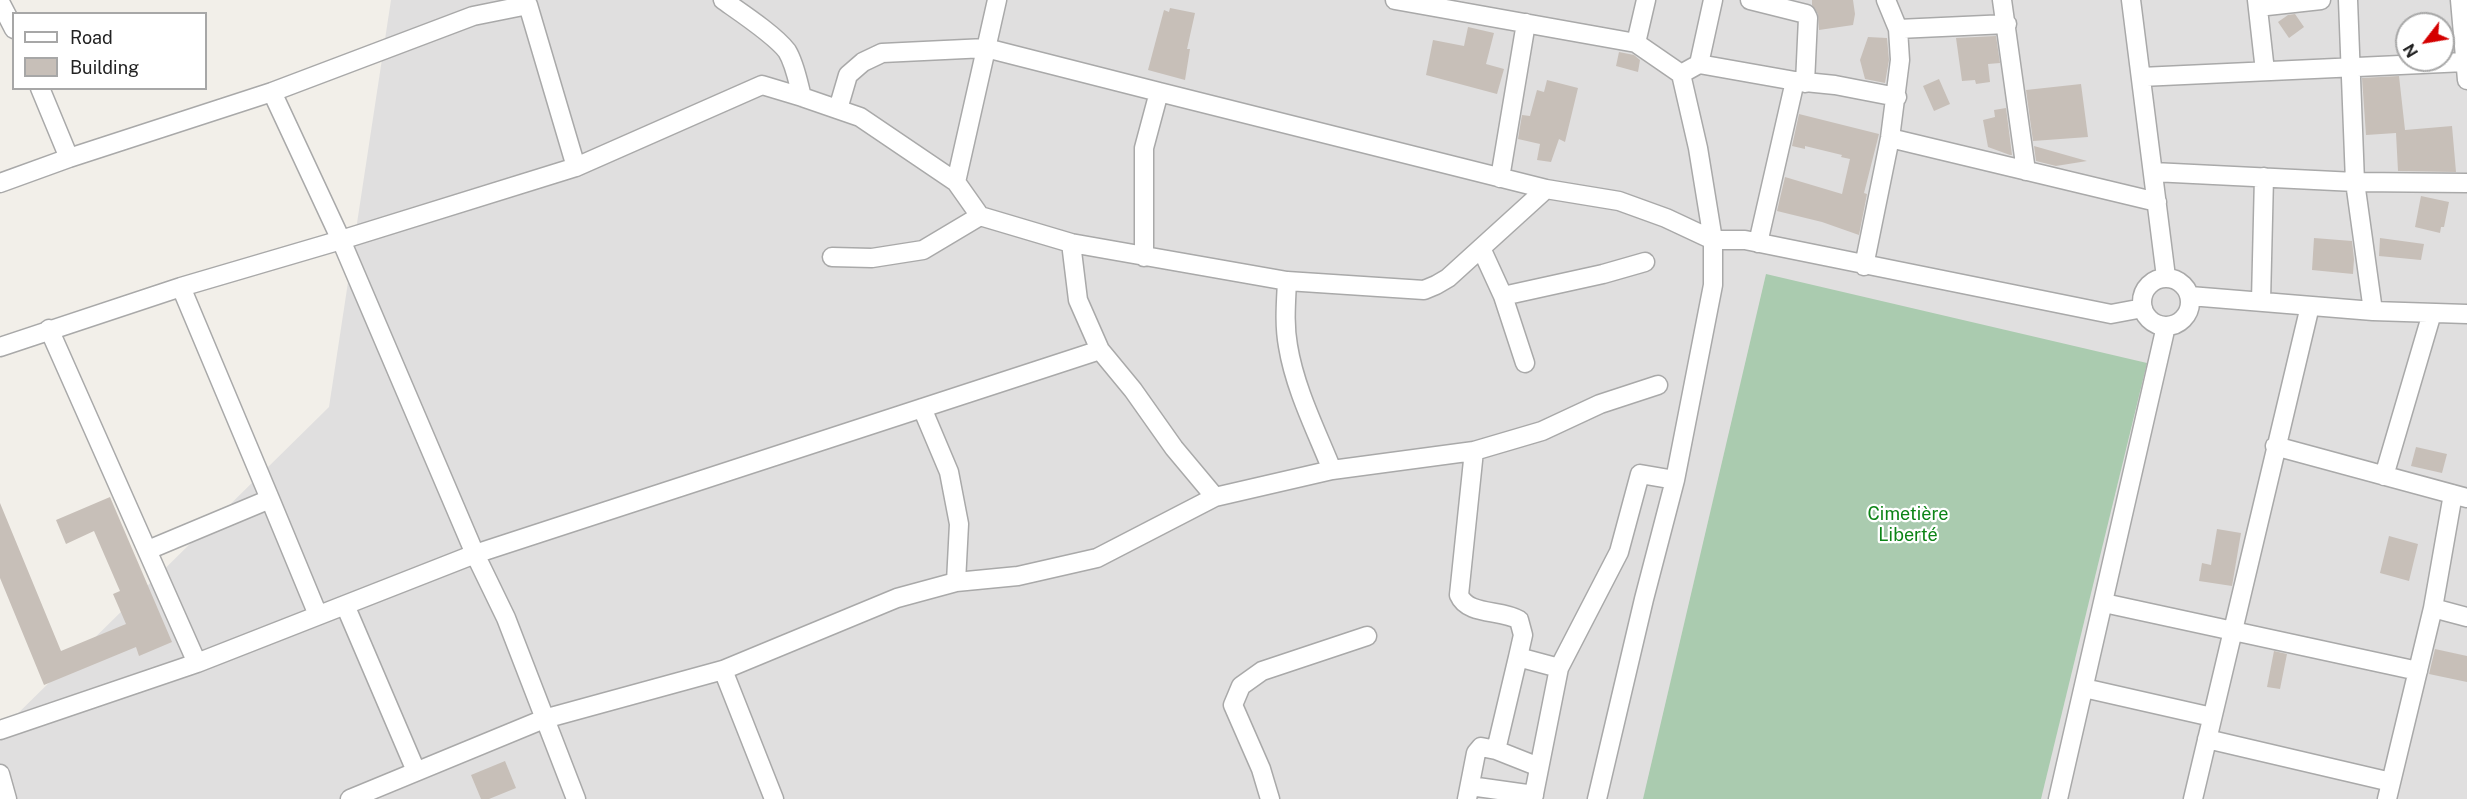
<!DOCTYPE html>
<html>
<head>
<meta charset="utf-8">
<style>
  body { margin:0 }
  #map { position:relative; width:2467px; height:799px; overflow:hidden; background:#f2efe9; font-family:"Public Sans",sans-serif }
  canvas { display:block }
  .legend { position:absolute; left:12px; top:12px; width:195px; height:78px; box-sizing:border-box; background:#fff; border:2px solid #a7a7a7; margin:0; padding:8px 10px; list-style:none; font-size:18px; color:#222 }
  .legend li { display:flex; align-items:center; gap:12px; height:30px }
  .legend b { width:30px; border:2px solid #a7a7a7 }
  .north { position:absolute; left:2395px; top:12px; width:60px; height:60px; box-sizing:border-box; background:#fff; border:2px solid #a7a7a7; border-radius:50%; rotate:239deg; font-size:16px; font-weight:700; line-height:24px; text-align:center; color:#222 }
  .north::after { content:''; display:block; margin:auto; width:21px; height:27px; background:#d40000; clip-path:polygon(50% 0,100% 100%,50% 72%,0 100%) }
</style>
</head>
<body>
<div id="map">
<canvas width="2467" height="799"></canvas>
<ul class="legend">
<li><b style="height:8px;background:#fff"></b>Road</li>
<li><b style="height:16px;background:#c7bfb8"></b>Building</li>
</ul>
<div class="north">N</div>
</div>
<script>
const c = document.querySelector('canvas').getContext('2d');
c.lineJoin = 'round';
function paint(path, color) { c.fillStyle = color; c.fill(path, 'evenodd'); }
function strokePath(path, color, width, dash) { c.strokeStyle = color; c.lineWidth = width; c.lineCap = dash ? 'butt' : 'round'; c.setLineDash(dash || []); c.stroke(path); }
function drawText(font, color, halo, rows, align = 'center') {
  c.font = font + ' "Public Sans",sans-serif'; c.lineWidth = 4.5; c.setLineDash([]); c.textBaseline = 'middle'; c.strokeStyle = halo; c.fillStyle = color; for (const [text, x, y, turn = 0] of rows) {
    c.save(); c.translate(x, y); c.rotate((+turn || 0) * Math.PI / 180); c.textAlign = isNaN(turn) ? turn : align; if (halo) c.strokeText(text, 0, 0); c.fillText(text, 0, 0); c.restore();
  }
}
paint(new Path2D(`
  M391,0H2467V799H0V731L329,407ZM2407,24H2443V60H2407Z`), '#e0dfdf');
paint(new Path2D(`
  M1766,274L2147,363L2041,799H1643Z`), '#aacbaf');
paint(new Path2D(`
  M1812,0H1853L1855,14L1853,25L1819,30L1818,14L1812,5Z
  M1170,8L1195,13L1187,49H1190L1185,80L1148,70L1164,10L1169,12Z
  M2295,14L2304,27L2289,38L2278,22L2288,15Z
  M1468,27L1494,33L1486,64L1504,69L1497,94L1426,75L1433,40L1464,46Z
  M1996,36L2000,63L1988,64L1990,82L1976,84L1975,80L1962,81L1956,38Z
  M1868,37L1887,38L1889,60L1885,83L1865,79L1860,60Z
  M1619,52L1634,55L1640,60L1638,72L1616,66Z
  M2399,76L2405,130L2452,126L2456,172L2398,171L2396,133L2366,135L2362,78Z
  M1939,79L1950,104L1934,111L1923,86Z
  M1547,80L1578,88L1565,142L1559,139L1551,162L1537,160L1540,144L1518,139L1522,115L1530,116L1537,90L1544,92Z
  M2081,84L2088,137L2033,141L2026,90Z
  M2006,108L2012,155H2010L1988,147L1983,120L1995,117L1994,110Z
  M1799,114L1879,134L1864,193L1867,194L1859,235L1822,222L1777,211L1785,177L1842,194L1850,159L1841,157L1842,155L1805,146V149L1792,146Z
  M2034,146L2087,161L2056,166L2036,161Z
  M2421,196L2449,202L2444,227H2441L2440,233L2415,227Z
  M2314,238L2352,241L2354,259L2353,274L2312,270Z
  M2380,238L2424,244L2421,260L2379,256Z
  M2416,447L2447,454L2442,473L2411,466Z
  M110,497L172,642L139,656L136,647L44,685L0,578V503L61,651L126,624L113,594L120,591L94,531L66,544L56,520Z
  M2217,529L2241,533L2232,586L2199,581L2202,563L2211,565Z
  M2389,536L2418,544L2409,581L2380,573Z
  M2435,649L2467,656V682L2429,674Z
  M2274,651L2287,654L2280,689L2267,687Z
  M505,761L516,788L489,799H481L471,775Z`), '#c7bfb8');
const minor = new Path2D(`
  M723,0C740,12 775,35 787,51C795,64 798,82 802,97
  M997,0L956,182L980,216L1071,243
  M1395,0L1636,43L1681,74L1699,64L1795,81L1835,85L1897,97
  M1750,0L1806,14L1808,18L1805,83
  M2002,0L2026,171
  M2131,0L2166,277
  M2257,0L2265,71
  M2348,0L2355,182L2373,311
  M2460,0L2467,80
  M0,2L14,29
  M2258,7L2321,0
  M1898,29L2007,24
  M1636,43L1646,0
  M1699,64L1713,0
  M1681,74L1698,148L1713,240H1745L2111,314L2143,308
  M2141,77L2465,62
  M40,88L69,158
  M272,92L341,240L475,554L506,618L576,799
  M838,109L848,75L863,62L882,53L986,48L1159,92
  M1890,138L2157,202
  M2153,172L2355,182L2467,183
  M1500,178L1526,23
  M0,183L69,158L272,92L473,16L528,5L576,167
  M1758,243L1795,81
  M1481,248L1503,296L1525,363
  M832,257L872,258L923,250L980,216
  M1144,257V148L1159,92L1546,189L1619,201L1666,218L1713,240V285L1675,480L1644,599L1597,799
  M1864,266L1890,138L1900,60L1898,29L1886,0
  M2142 302a24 24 0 1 1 48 0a24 24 0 1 1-48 0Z
  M1287,281C1286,303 1284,324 1288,346C1295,389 1316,430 1332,470
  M181,287L270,499
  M1503,296L1603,274L1645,262
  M2190,296L2373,311L2467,314
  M2261,301L2264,177
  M49,329L197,663
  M0,347L181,287L341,240L576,167L762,85L802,97L860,117L956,182
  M922,408L949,472L959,524L956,582
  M2275,446L2467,498
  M1474,451L1459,595C1468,616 1501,609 1519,620L1523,635L1518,657L1559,668
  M2384,476L2432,313
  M2453,494L2433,608L2467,617
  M1215,497L1174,448L1133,390L1100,350L1078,300L1071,243L1287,281L1424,290L1436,285L1448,278L1546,189
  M148,550L270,499L318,615
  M2104,603L2418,671
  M345,605L416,771
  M1518,657L1496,750L1539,767
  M723,670L774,799
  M2084,688L2212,717
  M0,730L197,663L475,554L1100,350
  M2207,739L2391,782
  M0,774L7,799
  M1470,786L1534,795
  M350,799L544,719L723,670L897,598L956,582L1018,576L1097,558L1215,497L1332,470L1474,451L1542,431L1600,404L1658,385
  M1270,799L1261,769L1233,705L1241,686L1262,671L1367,636
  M1467,799L1476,753L1481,747L1496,750
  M1533,799L1559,668L1619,552L1640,474L1675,480
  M2058,799L2166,326
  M2193,799L2310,306
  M2387,799L2433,608`);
strokePath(minor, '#a9a9a9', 21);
strokePath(minor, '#fff', 18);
drawText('18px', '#0c8416', '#fff', [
  ["Cimetière",1908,514],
  ["Liberté",1908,535]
]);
</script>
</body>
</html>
